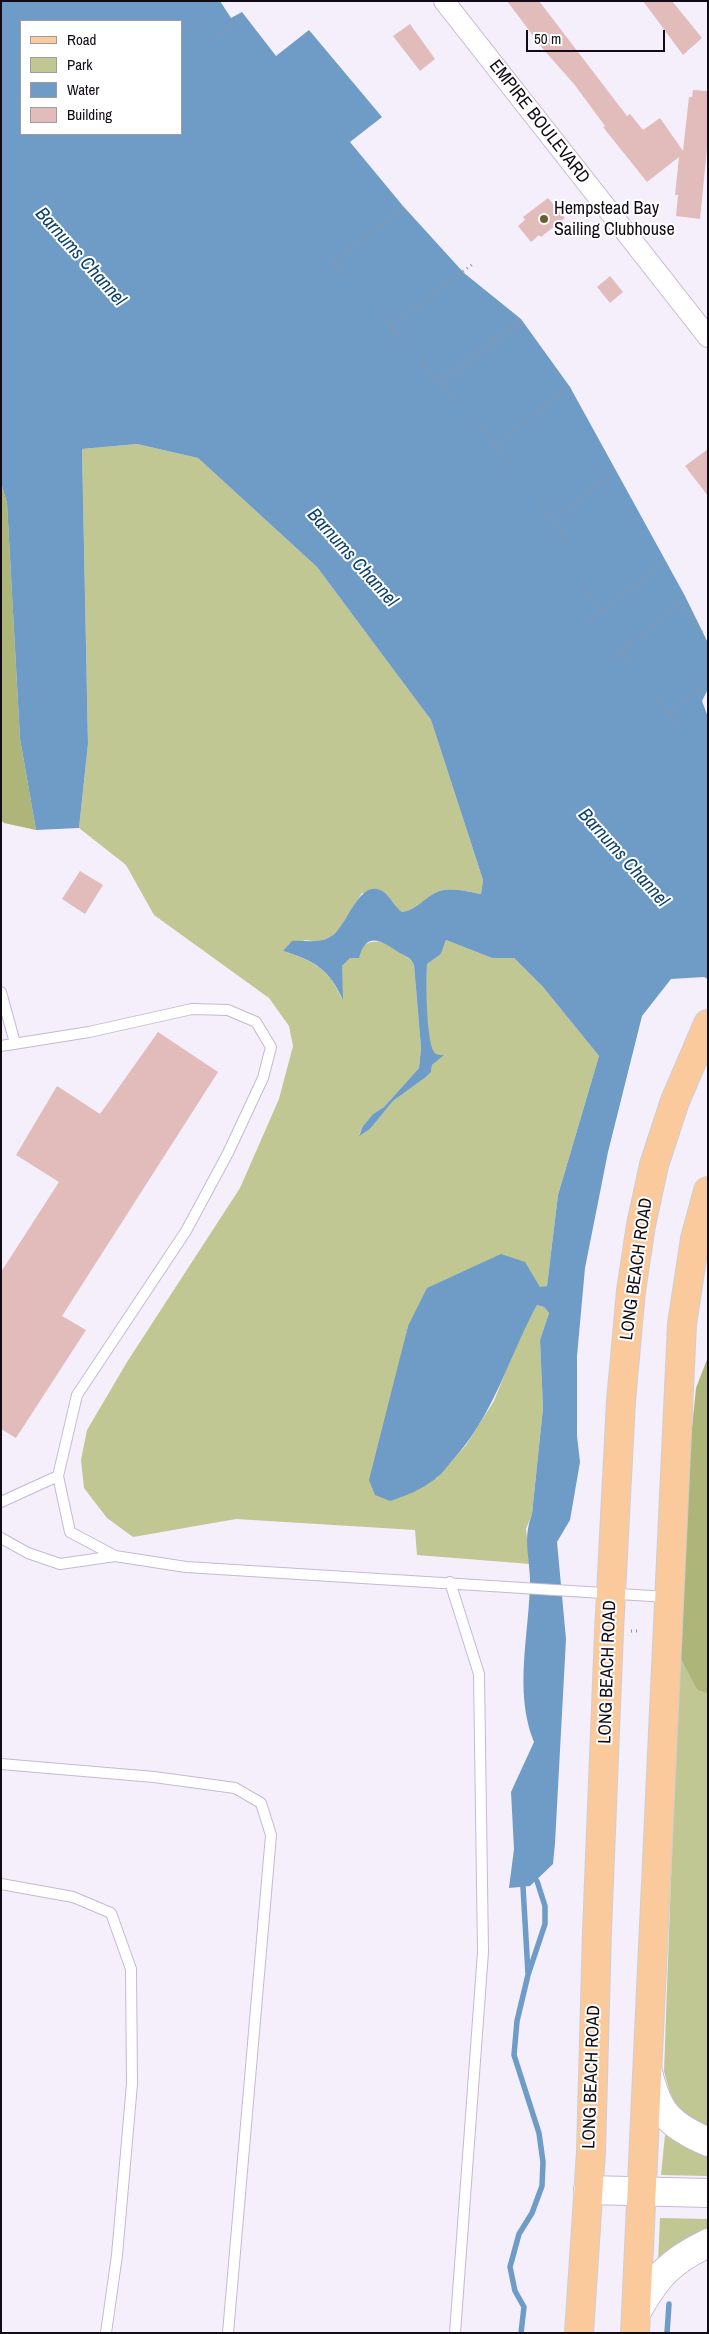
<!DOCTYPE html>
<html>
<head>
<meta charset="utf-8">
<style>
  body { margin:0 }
  #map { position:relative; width:709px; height:2334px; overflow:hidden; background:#f5effb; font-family:"Archivo Narrow",sans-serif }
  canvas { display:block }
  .frame { position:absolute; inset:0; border:2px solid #100b15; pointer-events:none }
  .legend { position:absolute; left:20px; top:20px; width:162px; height:115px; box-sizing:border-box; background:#fff; border:1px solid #9f9da1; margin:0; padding:6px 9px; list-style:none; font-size:15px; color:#100b15 }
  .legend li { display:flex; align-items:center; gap:10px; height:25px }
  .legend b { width:25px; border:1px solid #9f9da1 }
  .scale { position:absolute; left:526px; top:30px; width:139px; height:22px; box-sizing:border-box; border:2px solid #100b15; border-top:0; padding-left:6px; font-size:15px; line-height:18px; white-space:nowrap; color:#100b15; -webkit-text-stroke:4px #fff; paint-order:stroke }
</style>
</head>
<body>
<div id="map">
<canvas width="709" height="2334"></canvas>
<div class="frame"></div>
<ul class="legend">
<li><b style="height:6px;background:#fbca9c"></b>Road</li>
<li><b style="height:14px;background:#c0c793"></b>Park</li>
<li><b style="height:14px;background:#6e9cc7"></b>Water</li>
<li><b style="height:14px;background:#e2bcba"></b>Building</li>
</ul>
<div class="scale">50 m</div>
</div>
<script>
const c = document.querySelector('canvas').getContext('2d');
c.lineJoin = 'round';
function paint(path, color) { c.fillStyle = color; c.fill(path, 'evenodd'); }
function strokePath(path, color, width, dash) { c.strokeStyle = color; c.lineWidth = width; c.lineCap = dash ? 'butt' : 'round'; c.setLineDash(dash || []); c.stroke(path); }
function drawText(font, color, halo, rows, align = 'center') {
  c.font = font + ' "Archivo Narrow",sans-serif'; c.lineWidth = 4; c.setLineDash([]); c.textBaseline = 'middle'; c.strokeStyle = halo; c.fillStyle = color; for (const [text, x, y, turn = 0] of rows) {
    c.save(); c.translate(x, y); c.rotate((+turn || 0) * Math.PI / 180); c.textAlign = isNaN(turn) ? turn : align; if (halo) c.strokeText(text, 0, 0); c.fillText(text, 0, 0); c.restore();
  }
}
paint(new Path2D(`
  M137,444L198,458L317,567L431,720L483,880L481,894C470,892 452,887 440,891C426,895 419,910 402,912L395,907L388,896L362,893L340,928L331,937L318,942L305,940L283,951C314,961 329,969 342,999V966C360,947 371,931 397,950C404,956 410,957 414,965L421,1048L419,1068L384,1107L373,1114L363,1126L359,1135L370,1129L393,1101L426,1077L431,1072L432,1065L443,1055C439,1055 435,1055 433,1051C425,1038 426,980 427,964L441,954L446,940L492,958H514L543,987L599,1056L558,1195L547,1286L540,1288L533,1276L408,1326L391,1397L436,1479L466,1445L494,1401L519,1338L537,1305L544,1307L549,1313L540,1340L543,1408L532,1514L526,1529L530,1564L417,1555L415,1530L236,1519L133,1537L107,1518L84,1488L81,1460L87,1430L127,1362L240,1188L279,1099L293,1046L289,1026L269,998L154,915L126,865L79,828L88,744L82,449Z
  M679,1656L697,1690L708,1694V2131C677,2119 672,2101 664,2071Z
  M665,2135L708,2153V2176L661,2175Z
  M660,2218L708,2219V2234L658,2263Z`), '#c0c793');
paint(new Path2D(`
  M1,483L7,503L20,739L36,830L4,823L1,820Z
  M708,1357V1694L697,1690L679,1656L678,1566L696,1388Z`), '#aeb579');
paint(new Path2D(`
  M1,1H220L231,18L242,12L276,56L309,30L382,117L350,142L403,206L464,273L521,319L570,387L685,596L708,643V689L702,701L708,717V979L704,977L671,979L642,1016L608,1152L585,1268L577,1356V1436L580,1462L570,1520L557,1542L566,1639L555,1843L553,1864L530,1886L509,1888L514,1849L511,1792L534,1742C513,1690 530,1632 530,1578C529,1553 523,1538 532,1514L543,1408L540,1340L549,1313L544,1307L537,1305C507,1360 495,1414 451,1462C446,1468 441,1475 435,1479C422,1489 406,1496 390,1501L375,1495L369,1480L408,1326L427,1288L501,1254L525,1262L540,1287L547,1286L558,1195L599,1056L543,987L514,958H492L446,940L441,954L427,964C426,980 426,1040 434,1052C436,1055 440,1055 444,1055L432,1065L431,1072L426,1077L393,1101L370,1129L359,1136L363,1126L373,1114L384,1107L419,1068L421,1048L414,965C410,957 407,957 400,953C382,941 366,930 359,958H350L342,966L343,1000C329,969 315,961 283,951L292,941C305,940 318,944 330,937C347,928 358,880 380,890C390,894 393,906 402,912C418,910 426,895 440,891C452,887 470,892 481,894L483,880L431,720L317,567L198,458L137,444L82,449L88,744L79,828L36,830L20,739L7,503L1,483ZM21,21H181V134H21Z`), '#6e9cc7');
strokePath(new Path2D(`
  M523,1887L528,1973
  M521,2333L524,2307L515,2291L510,2267L519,2234L532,2213L542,2186L543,2162L539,2133L514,2055L517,2021L528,1975L545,1924V1906L537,1881
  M667,2333L669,2304`), '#6e9cc7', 5.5);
paint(new Path2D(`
  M507,1H539L627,116L630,114L643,130L660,118L683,151L689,97H692L693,90L708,91V139L700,219L676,216L678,195H675L679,157L647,182L603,127L605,126L574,84L543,49Z
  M643,1H672L702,38L683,55Z
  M410,24L435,59L420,71L393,36Z
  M548,198L565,218L541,237L539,235L531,242L518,226L525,220L523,217Z
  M610,276L623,292L610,303L597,287Z
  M708,449V496L685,466Z
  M80,871L103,885L85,914L62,899Z
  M158,1032L218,1072L62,1316L86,1330L16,1438L1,1429V1272L59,1182L16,1155L57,1086L100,1114Z`), '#e2bcba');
const service = new Path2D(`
  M1,992L15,1043
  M1,1046L89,1032L192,1009L228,1010L256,1022L271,1047L263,1078L228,1153L186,1231L77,1395L58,1476L70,1532L115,1556
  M1,1502L58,1476
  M1,1538L28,1553L60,1564L115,1556L186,1567L667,1597
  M450,1582L479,1674L483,1952L455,2333
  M1,1764L154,1777L235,1788L261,1803L271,1835L228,2333
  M1,1884L73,1897L111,1913L131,1969L132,2084L117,2255L106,2333`);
const minor = new Path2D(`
  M444,1L708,337`);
const secondary = new Path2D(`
  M648,2072C658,2113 669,2125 708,2142
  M588,2190L708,2193
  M636,2313C657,2276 669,2262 708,2243`);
const primary = new Path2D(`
  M579,2333L591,2152L597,1931L609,1632L621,1401L631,1291L641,1225L654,1165L675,1101L708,1024
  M635,2333L682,1324L695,1239L708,1191`);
strokePath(service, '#c6b8d5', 12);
strokePath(minor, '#c6b8d5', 22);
strokePath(secondary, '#c6b8d5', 30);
strokePath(primary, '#cfced0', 30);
strokePath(new Path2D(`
  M213,39L245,16
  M345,276L333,262L405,209
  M382,315L401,340
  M392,327L474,263
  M422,363L436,381L521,319
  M460,404L443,384L524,323
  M478,424L512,468
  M495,446L570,387
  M538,501L553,521
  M569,542L553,521L616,471
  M581,585L602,611
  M588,622L666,562
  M621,652L634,667
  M614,658L680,604L702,632
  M657,699L681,730
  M669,713L708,682
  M631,1631H640`), '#98939e', 3, [1, 4]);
strokePath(service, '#fff', 10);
strokePath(minor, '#fff', 20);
strokePath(secondary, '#fff', 28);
strokePath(primary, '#fbca9c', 28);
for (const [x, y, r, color] of [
  [544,219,5,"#6f5e2c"]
]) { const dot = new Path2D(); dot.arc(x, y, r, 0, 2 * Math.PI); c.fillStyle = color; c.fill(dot); strokePath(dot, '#fff', 2); }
drawText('18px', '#100b15', '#fff', [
  ["EMPIRE BOULEVARD",539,122,52],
  ["LONG BEACH ROAD",637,1269,-82],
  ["LONG BEACH ROAD",608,1672,-88],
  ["LONG BEACH ROAD",592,2077,-88]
]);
drawText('18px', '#100b15', '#fff', [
  ["Hempstead Bay",554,209],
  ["Sailing Clubhouse",554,230]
], 'left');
drawText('italic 19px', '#0b416a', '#fff', [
  ["Barnums Channel",80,257,48],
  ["Barnums Channel",352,558,48],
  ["Barnums Channel",623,858,48]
]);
</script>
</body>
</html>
